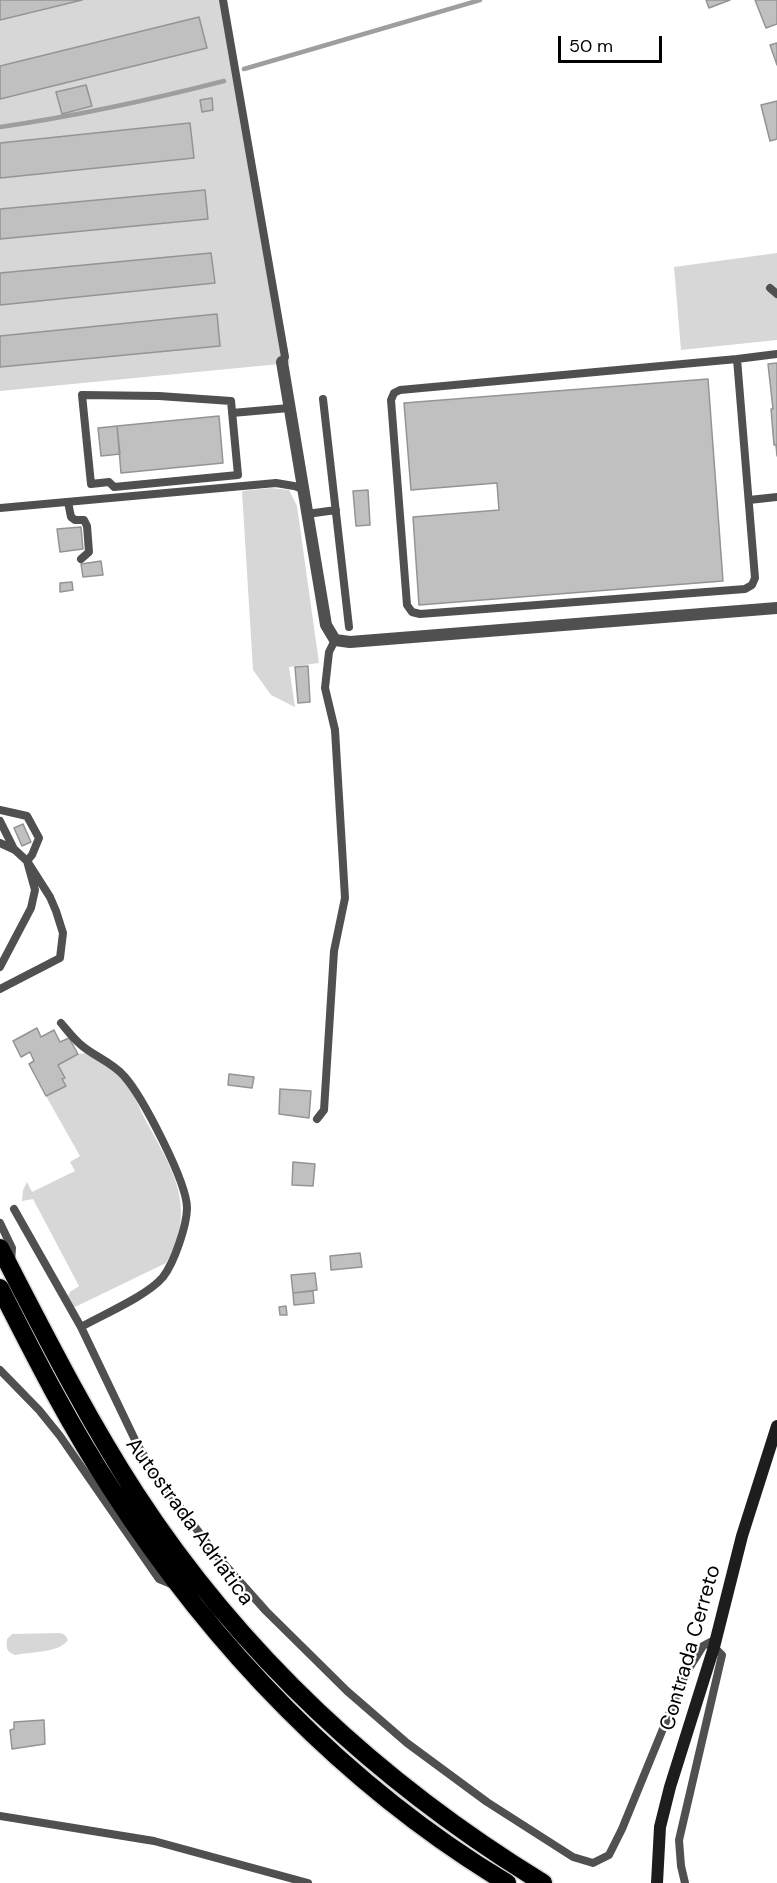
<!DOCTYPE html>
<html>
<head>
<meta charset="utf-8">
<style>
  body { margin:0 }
  #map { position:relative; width:777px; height:1883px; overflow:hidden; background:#fff; font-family:"DM Sans",sans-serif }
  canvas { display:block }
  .scale { position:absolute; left:558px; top:36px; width:104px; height:27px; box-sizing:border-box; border:3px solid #000; border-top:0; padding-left:8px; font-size:18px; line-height:21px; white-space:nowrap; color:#000; -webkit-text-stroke:4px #fff; paint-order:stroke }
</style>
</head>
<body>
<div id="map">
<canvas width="777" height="1883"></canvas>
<div class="scale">50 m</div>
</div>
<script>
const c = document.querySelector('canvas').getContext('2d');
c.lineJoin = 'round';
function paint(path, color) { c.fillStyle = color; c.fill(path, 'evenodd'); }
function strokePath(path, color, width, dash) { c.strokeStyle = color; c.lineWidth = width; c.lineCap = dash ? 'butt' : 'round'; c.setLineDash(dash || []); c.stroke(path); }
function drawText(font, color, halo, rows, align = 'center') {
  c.font = font + ' "DM Sans",sans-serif'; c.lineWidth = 4.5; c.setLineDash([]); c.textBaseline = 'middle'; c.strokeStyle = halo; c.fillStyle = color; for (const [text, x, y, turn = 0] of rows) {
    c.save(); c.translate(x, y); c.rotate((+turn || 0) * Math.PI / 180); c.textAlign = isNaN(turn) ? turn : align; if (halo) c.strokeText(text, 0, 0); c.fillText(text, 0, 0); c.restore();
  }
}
paint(new Path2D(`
  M0,0H226L290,363L0,391Z
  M777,253V340L681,350L674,267Z
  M271,488L289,490L297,506L319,663L289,667L295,707L271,695L253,670L242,491Z
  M86,1053C98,1061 115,1069 124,1080C133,1091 139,1108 146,1121C173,1171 198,1208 166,1263L75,1307L72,1306L67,1298L70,1292L79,1286L33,1199L22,1201L23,1190L27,1182L32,1192L75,1171L70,1162L80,1156L46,1096L66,1086L62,1079L64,1078L58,1065L78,1054Z
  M60,1633L65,1635L68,1640C59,1653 30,1652 15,1655C6,1652 6,1647 7,1639L12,1634Z`), '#d7d7d7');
strokePath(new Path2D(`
  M244,69L480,0
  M0,127C76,116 150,100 224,81`), '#9e9e9e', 4.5);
const building = new Path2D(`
  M0,0H82L0,20Z
  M706,0H730L709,8Z
  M755,0H777V24L766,28Z
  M199,17L207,48L0,99V66Z
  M777,43V65L770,45Z
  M86,85L92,106L62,114L56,92Z
  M212,98L213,110L202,112L200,100Z
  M777,101V139L770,141L761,105Z
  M190,123L194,158L0,178V143Z
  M205,190L208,219L0,239V209Z
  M211,253L215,283L0,305V273Z
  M217,314L220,346L0,367V336Z
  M777,363V456L776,445H774L771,409H773L768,364Z
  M708,379L723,581L419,605L413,517L499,510L497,483L411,490L404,403Z
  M219,416L223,463L121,473L117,426Z
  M117,426L120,454L101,456L98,428Z
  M368,490L370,525L356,526L353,491Z
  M81,527L83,549L60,552L57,529Z
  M101,561L103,575L83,577L81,564Z
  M72,582L73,590L60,592V583Z
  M308,666L310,702L298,703L295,667Z
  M23,824L31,842L22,846L14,828Z
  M37,1028L41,1037L54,1030L60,1042L69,1038L78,1054L58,1065L65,1078L62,1079L66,1086L46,1096L29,1064L34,1061L30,1052L21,1057L13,1041Z
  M229,1074L254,1077L252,1088L228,1085Z
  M280,1089L311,1091L309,1118L279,1114Z
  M293,1162L315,1164L313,1186L292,1185Z
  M360,1253L362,1267L331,1270L330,1256Z
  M315,1273L317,1290L293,1293L291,1275Z
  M313,1291L314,1303L294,1305L293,1293Z
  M286,1306L287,1315H280L279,1307Z
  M44,1720L45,1744L12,1749L10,1730L14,1729V1722Z`);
paint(building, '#c0c0c0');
strokePath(building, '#949494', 1.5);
const motorway = new Path2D(`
  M0,1248C43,1331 85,1415 136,1494C240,1654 381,1784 543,1883
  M0,1288C35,1357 70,1426 112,1490C212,1646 347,1787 507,1883`);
strokePath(motorway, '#dbdbdb', 21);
strokePath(new Path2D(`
  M223,0L285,357L282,362
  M770,288L777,294
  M737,359L755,578L752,585L745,589L420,614L412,612L407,605L391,400L394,393L400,390Z
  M737,359L777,354
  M82,395L159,396L231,401L238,475L114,487L109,482L91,484Z
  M323,399L349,627
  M232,413L289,408
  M749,500L777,497
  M68,502L71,517L75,520H84L87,526L89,552L81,559
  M0,508L276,483L294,486L303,489
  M307,514L336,510
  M0,810L27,816L39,838L32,855L27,861L50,897L56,911L63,933L60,958L0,989
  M0,821L14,849L27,861L35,890L31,908L0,967
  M0,843L13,849
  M61,1023C67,1030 73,1038 80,1044C93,1056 112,1062 124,1076C142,1096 187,1182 187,1208C187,1225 174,1263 163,1277C147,1296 104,1314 81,1327
  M317,1119L324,1110L334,951L345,898L335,730L325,688L329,652L335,640
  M14,1209L81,1327L137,1444L160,1481L217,1556L266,1611L347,1691L407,1743L487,1802L573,1857L593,1863L609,1855L622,1829L685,1675L703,1646L716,1639
  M0,1223L12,1248L11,1261
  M0,1370L39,1410L60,1436L159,1579L176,1586
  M0,1816L154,1841L308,1883
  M685,1883L681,1866L679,1840L722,1655L714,1647`), '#505050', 8);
strokePath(new Path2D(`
  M282,362L326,625L335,640L350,642L777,608`), '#505050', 12);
strokePath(new Path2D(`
  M657,1883L660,1827L670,1787L714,1647L742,1536L777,1426`), '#1d1d1d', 12);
strokePath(motorway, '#000', 18);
drawText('21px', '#000', '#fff', [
  ["Autostrada Adriatica",189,1522,54],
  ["Contrada Cerreto",691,1648,-74]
]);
</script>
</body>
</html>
